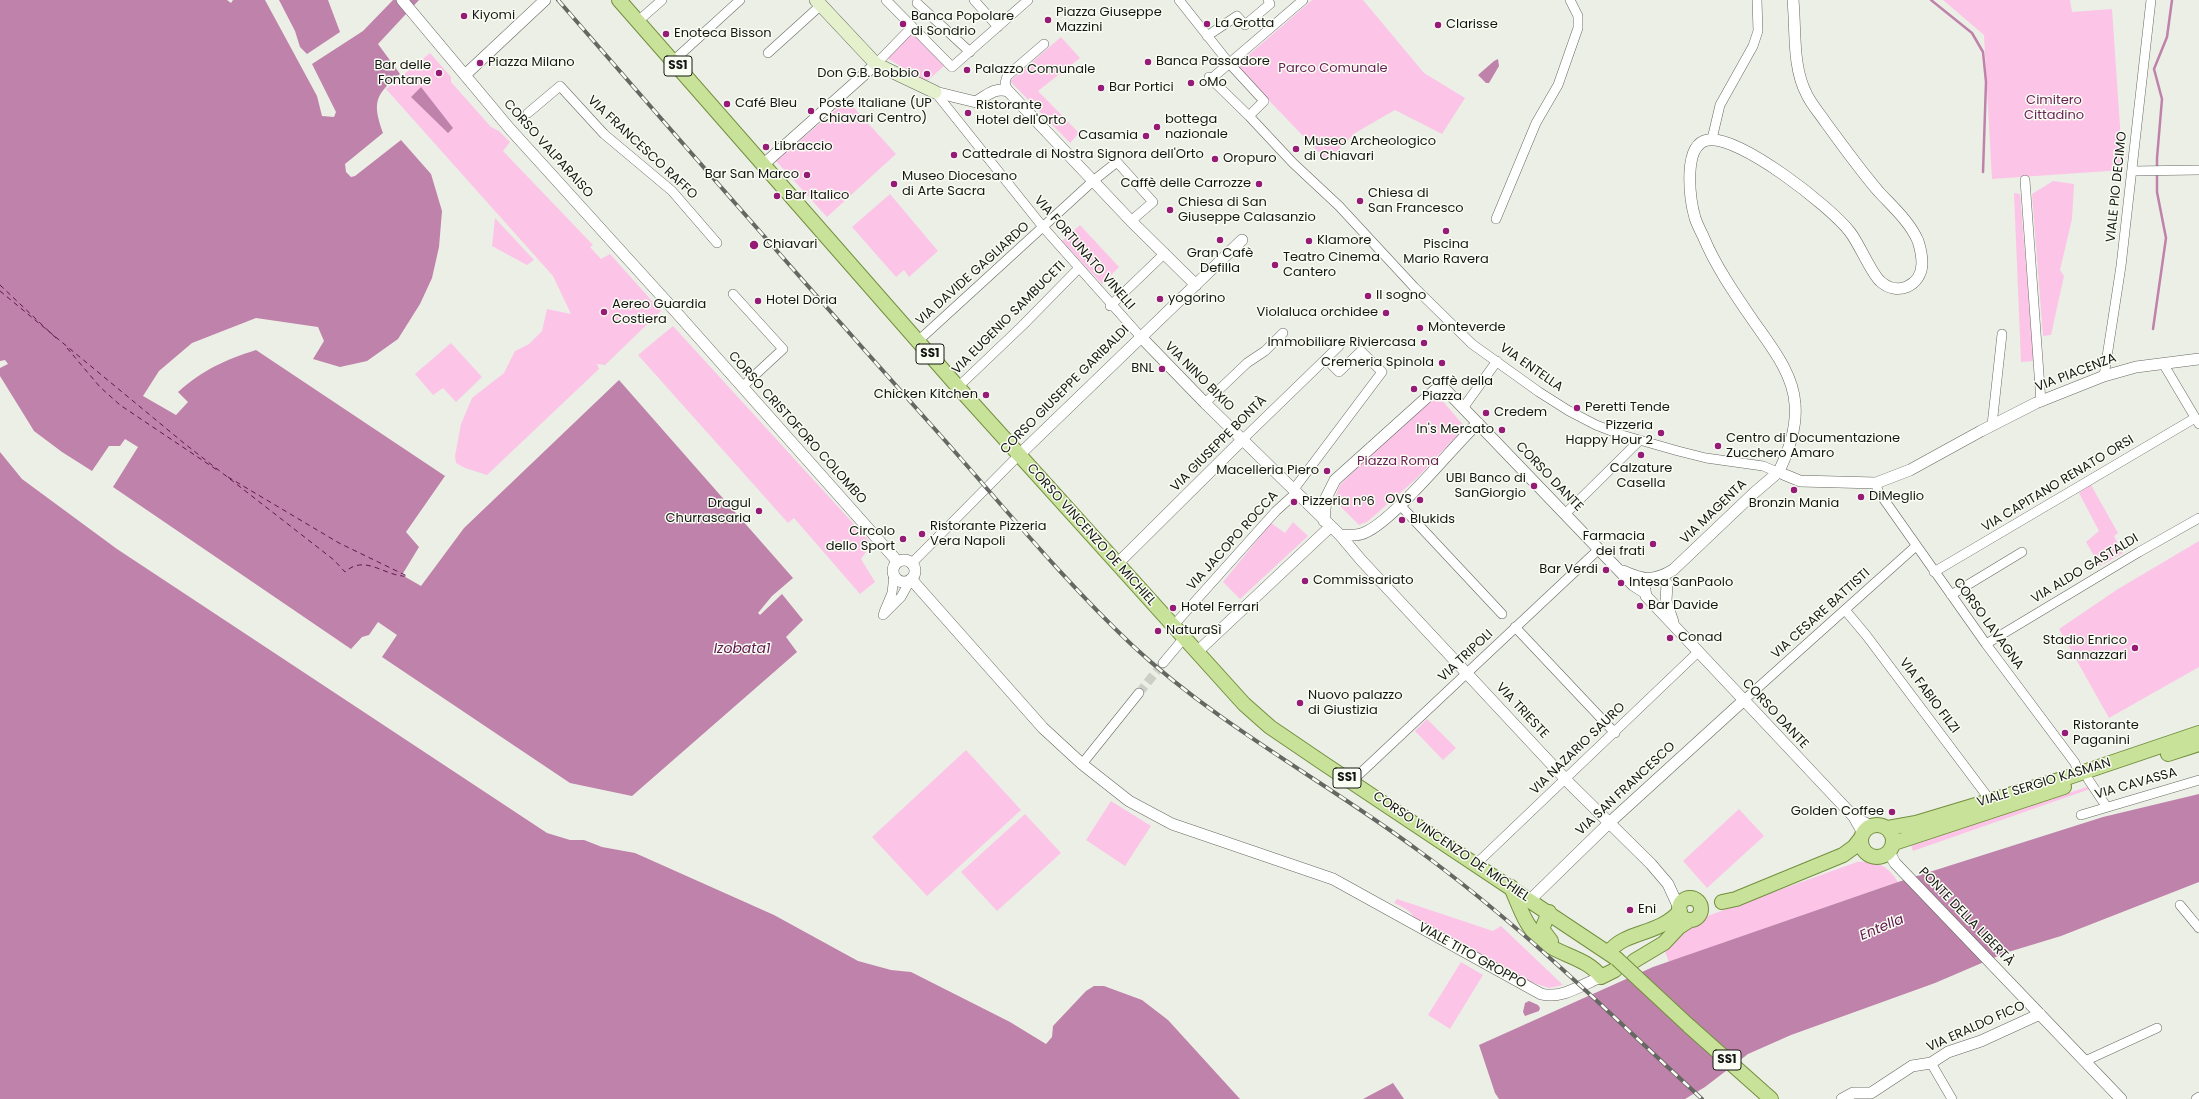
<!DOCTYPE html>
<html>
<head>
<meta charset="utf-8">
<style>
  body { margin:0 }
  canvas { display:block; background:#ebefe6 }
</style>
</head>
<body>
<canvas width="2199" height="1099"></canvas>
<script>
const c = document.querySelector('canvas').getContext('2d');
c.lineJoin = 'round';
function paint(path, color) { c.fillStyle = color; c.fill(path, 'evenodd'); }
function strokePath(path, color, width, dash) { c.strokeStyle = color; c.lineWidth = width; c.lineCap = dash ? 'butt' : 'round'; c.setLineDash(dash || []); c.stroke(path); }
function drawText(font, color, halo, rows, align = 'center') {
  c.font = font + ' Poppins,sans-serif'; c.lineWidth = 3; c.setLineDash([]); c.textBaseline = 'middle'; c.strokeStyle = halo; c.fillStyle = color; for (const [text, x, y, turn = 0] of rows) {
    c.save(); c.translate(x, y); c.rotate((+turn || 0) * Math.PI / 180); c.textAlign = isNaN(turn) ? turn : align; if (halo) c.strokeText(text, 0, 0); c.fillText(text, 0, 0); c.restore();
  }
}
paint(new Path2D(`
  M1312,0H1363L1424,73L1465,98L1442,134L1395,110L1355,133L1327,161L1236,66Z
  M1943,0H2070L2072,12L2112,9L2123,170L1992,179L1984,35Z
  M913,32L944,66L926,82L887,58Z
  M1061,37L1080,58L1038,91L1079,133L1070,143L1010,81Z
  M430,53L451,77V82L491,127L499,131L510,142L503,151L593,245L590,247L601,259L610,254L661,311L605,365L597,364L599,369L487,475L465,468L456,463L455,456L461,424L472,398L504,373L515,351L529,344L542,331L547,309L571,314L553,276L386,89Z
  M847,100L896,154L827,217L776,161Z
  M2053,181L2074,184L2072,219L2060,270L2064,276L2051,335L2043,336L2032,194Z
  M2014,193L2020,194L2034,361L2021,362Z
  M890,194L938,251L909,277L904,270L896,277L852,227Z
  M495,218L534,260L527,265L492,246Z
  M1080,225L1119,267L1102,284L1062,241Z
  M673,326L872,544L861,559L875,582L860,594L794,518L788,523L638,355Z
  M451,343L482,377L456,402L443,388L433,395L415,374Z
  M1440,398L1465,427L1415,480L1367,522L1359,525L1334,500L1340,485L1387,438L1432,401Z
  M2091,485L2118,533L2114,536L2123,553L2100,566L2086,542L2099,531L2079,493Z
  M1293,522L1308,536L1240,599L1223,582L1271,523L1285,533Z
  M2199,541V667L2109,718L2059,629L2118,589Z
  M1427,719L1456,748L1443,760L1415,731Z
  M966,750L1021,810L927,896L872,837Z
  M2090,786V789L1913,851L1911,845Z
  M1111,801L1151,826L1125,866L1086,840Z
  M1739,809L1764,836L1707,888L1683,861Z
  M1025,814L1061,853L997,911L961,872Z
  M1857,862C1877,861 1887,865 1898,882L1669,962L1664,949L1690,926L1710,915Z
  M1397,899L1493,931L1501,926L1563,985L1549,988L1531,982L1415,919C1412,911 1402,907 1394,903Z
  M1461,962L1483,975L1450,1029L1428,1015Z`), '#fcc5e8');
paint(new Path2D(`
  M0,0H227L231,3L233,0H265L317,96L322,116L334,117L336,112L312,64L363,31L393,0H419L378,44L400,74C375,95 372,102 383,133L345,164L346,172L351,177L355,176L401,140L431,174L442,211L439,247L432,278L420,304L398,339L367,361L340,367L313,359L324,341L318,327L256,318L192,343L159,371L143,396L176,415L188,402L178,392C203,370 224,360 256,350L445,476L406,532L419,547L402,575L421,586L464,528L619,380L793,578L772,596L758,613L760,615L782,594L803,620L786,637L797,652L632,796L570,783L382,657L397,635L378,622L369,635L362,637L351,649L113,487L138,447L125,439L120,446H109L92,471L62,452L34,431L0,376V368L8,364L5,360L0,361Z
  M279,0H328L340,32L307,54L300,47L295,31Z
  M1498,59L1499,66L1489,83H1486L1478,75L1494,61Z
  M421,87L453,128L448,133L411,97Z
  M0,452L22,479L117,549L547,833L570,840H584L602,847L635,853L774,915L858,961L891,970L911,972L1010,1022L1046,1044L1052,1037L1053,1026L1086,991L1094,986H1104L1142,1000L1168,1020L1240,1099H0Z
  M2199,794V882L2061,936L2005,953L1935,983L1791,1035L1748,1054L1705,1087L1685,1099H1499L1495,1093L1479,1045L1653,967L1898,882L2103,817Z
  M1529,1001L1538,1005L1540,1008L1539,1011L1525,1016L1523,1012L1525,1003Z
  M1393,1083L1404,1099H1363Z`), '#bf82aa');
strokePath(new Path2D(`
  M1931,0L1972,33L1983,52L1986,82L1983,172
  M2153,329L2166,238L2157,192V158L2162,99L2154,69L2167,37L2172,0`), '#bf82aa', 2.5);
strokePath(new Path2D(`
  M0,285L57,339
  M0,291L185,444L334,560L345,572C366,553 386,578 408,576
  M67,348L100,387L120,405L217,470
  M228,477L339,543L407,576`), '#60174d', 1, [5, 4]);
strokePath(new Path2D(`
  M1139,693L1163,663`), '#cbcfc6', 9, [9, 4.5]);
const minor = new Path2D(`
  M886,0L952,67L1028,0
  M974,0L998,27
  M1179,0L1229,63L1264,101L1249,116
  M917,3L970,52
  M637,22L662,0
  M1207,36L1237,16L1245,25L1270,4L1268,0
  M768,53L821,5
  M673,61L740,0
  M876,64L912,27
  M1209,77L1249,116L1293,163L1339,206L1414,287L1472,344L1539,392L1569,411L1596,425L1622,435L1678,451L1706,458L1763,466L1775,471
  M1211,79L1303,0
  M1008,91L1005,83L1007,76L1044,44
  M935,92L1043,227L1140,336
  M528,113L560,86L604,134L672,191L717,243
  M1712,139L1720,105L1753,46L1758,31L1757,0
  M2132,171L2199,170
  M2025,180L2041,402
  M1496,219L1536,123L1558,85L1578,28V16L1570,0
  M733,294L783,349L742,387
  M1110,306L1165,253
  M918,341L1093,181L1117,162L1153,202L1131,221
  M2164,365L2199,424
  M2104,376L2121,266L2151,0
  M958,387L1022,326L1079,268
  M1205,403L1247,363L1265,351L1283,333
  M1463,408L1497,361
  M1992,425L2002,334
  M1242,440L1339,346
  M1876,483L1878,491L1986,644L2075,763L2077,769L2070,776
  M1294,489L1382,372L1361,351L1339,372L1326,359
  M1400,505L1502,614
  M1565,514L1640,440
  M911,564L1019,455
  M1934,572L2195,418
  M1951,595L2022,552
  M1845,610L1866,635L1990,800
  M884,612L892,593L894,575
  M883,615L901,597L911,579
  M1173,626L1276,511L1297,492
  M1515,627L1615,733
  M1986,644L2139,552L2199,518
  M1163,663L1184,638
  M1743,701L1916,546
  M1082,764L1139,693
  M2088,779L2106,806
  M1352,781L1599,549
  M2081,815L2199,780
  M1476,864L1697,653
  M2180,905L2199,928
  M2085,1061L2157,1028
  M1931,1063L1952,1099
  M2196,1099L2199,1097`);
const tertiary = new Path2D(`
  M402,0L510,129L676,312L898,562
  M465,75L545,0
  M935,92L976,102C987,95 995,87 1008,91L1131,221L1196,285
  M764,164L876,64
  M1140,336L1205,403L1340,535L1361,560L1570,784L1651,864L1668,884L1679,908
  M1019,455L1242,240
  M1780,469C1790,448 1797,427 1795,404C1793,372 1769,344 1752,319C1734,293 1715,265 1703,236C1700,230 1697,224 1695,218C1690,200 1682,144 1708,140C1739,135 1830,206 1850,232C1860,245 1871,273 1880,281C1897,297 1921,286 1922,264C1922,257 1920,247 1918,241C1910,222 1892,206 1879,192C1860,170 1843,146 1826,123C1820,114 1812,105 1807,95C1792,67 1796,31 1793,0
  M1783,474L1800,481L1876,483L1910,470L1981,431L2036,403L2104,376L2136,367L2199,359
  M1324,521L1326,498L1335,480L1435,390L1444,388L1633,585L1644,592
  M1340,535C1347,535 1354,536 1361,534C1390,526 1452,447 1478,423
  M893 571a11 11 0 1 1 22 0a11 11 0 1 1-22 0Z
  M1118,563L1242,440
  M1623,571C1643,580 1653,582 1673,570L1754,493L1775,475
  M1657,577L1663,579L1667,584L1666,601L1673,622
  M911,579L1043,728L1082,764L1129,801L1172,824L1333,879L1541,994C1563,999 1581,985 1601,977
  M1648,579L1644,585L1646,596L1854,817L1863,833
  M1197,652L1330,527
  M1854,817L1871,826
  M1889,852L1895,863L2121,1099
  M1530,900L1609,823L1743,701
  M1842,1099L1853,1093H1871L1912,1066L1931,1063L1948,1052L1981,1041L2040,1014`);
const secondary = new Path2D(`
  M816,0L876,64L935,92`);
const primary = new Path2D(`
  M619,0L958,387L1244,704L1270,727L1323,763L1617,959
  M2168,754L2199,744
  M1861 841a16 16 0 1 1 32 0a16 16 0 1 1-32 0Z
  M1888,828L1916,823L2069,777L2199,733
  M1894,843L2064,787
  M1511,887C1520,908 1527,931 1546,944C1564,956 1588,959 1601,977L1615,970
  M1679 909a11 11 0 1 1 22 0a11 11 0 1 1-22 0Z
  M1722,902L1736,899L1843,855L1854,847L1861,838
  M1549,912L1542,929L1551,941
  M1609,952C1626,930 1658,936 1680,911
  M1634,961L1664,943L1679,927L1690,920
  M1689,1026L1771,1099`);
strokePath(minor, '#666961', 10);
strokePath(tertiary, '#666961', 12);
strokePath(secondary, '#666961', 14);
strokePath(primary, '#738f3e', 16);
strokePath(minor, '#fff', 9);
strokePath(tertiary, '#fff', 11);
strokePath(secondary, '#e4f1cc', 13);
strokePath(primary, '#c9e299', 14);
const rail = new Path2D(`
  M558,0C682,143 807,286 933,427C999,501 1061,578 1133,646C1219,726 1325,781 1419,851C1521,925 1610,1014 1702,1099`);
strokePath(rail, '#656762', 4);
strokePath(rail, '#f9fdf3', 2.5, [8]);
const primaryBridge = new Path2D(`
  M1617,959L1689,1026`);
strokePath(primaryBridge, '#738f3e', 16, []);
strokePath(primaryBridge, '#c9e299', 14);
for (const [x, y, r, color] of [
  [464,16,4,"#951b77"],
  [1048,20,4,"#951b77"],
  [903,24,4,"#951b77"],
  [1207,24,4,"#951b77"],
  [1438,25,4,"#951b77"],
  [666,34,4,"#951b77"],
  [1148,62,4,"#951b77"],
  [480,63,4,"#951b77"],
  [967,70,4,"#951b77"],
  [439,73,4,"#951b77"],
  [927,74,4,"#951b77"],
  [1191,83,4,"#951b77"],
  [1101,88,4,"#951b77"],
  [727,104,4,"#951b77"],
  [811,111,4,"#951b77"],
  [968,113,4,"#951b77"],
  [1157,127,4,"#951b77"],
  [1146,136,4,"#951b77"],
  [766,147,4,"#951b77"],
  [1296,149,4,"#951b77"],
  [954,155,4,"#951b77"],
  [1215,159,4,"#951b77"],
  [807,175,4,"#951b77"],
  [894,184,4,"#951b77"],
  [1259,184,4,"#951b77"],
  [777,196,4,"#951b77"],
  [1360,201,4,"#951b77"],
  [1170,210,4,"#951b77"],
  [1446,231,4,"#951b77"],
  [1220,240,4,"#951b77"],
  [1309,241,4,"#951b77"],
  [754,245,5,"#951b77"],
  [1275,265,4,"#951b77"],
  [1368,296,4,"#951b77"],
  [1160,299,4,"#951b77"],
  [758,301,4,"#951b77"],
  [604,312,4,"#951b77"],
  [1386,313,4,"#951b77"],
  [1420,328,4,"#951b77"],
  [1424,343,4,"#951b77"],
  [1442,363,4,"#951b77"],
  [1162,369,4,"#951b77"],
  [1414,389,4,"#951b77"],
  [986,395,4,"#951b77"],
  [1577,408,4,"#951b77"],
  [1486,413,4,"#951b77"],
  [1502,430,4,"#951b77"],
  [1661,433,4,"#951b77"],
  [1718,446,4,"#951b77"],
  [1641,455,4,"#951b77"],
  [1327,471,4,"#951b77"],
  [1534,486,4,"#951b77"],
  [1794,490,4,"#951b77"],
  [1861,497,4,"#951b77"],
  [1420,500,4,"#951b77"],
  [1294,502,4,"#951b77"],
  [759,511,4,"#951b77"],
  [1402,520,4,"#951b77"],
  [922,534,4,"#951b77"],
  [903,539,4,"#951b77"],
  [1653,544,4,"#951b77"],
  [1606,570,4,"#951b77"],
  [1305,581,4,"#951b77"],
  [1621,583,4,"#951b77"],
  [1640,606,4,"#951b77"],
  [1173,608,4,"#951b77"],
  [1158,631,4,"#951b77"],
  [1670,638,4,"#951b77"],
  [2135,648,4,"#951b77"],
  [1300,703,4,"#951b77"],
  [2065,733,4,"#951b77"],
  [1892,812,4,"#951b77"],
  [1630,910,4,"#951b77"]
]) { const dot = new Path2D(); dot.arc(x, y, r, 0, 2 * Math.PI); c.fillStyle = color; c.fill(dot); strokePath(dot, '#f9fdf3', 1.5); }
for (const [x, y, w] of [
  [678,66,28],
  [930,354,28],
  [1347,778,28],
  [1727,1060,28]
]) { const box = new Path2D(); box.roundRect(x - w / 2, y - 10, w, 20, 3); c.fillStyle = '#f9fdf3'; c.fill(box); strokePath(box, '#161714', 1); }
drawText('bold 12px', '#161714', null, [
  ["SS1",678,66],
  ["SS1",930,354],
  ["SS1",1347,778],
  ["SS1",1727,1060]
]);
drawText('13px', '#161714', '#f9fdf3', [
  ["Piazza Giuseppe",1056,13],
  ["Mazzini",1056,28],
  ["Kiyomi",472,16],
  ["Banca Popolare",911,17],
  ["di Sondrio",911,32],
  ["La Grotta",1215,24],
  ["Clarisse",1446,25],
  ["Enoteca Bisson",674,34],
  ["Banca Passadore",1156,62],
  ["Piazza Milano",488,63],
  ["Bar delle",431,66,"right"],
  ["Fontane",431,81,"right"],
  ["Palazzo Comunale",975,70],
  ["Don G.B. Bobbio",919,74,"right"],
  ["oMo",1199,83],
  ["Bar Portici",1109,88],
  ["Café Bleu",735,104],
  ["Poste Italiane (UP",819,104],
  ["Chiavari Centro)",819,119],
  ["Ristorante",976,106],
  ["Hotel dell'Orto",976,121],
  ["bottega",1165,120],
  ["nazionale",1165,135],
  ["Casamia",1138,136,"right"],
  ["Museo Archeologico",1304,142],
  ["di Chiavari",1304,157],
  ["Libraccio",774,147],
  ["Cattedrale di Nostra Signora dell'Orto",962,155],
  ["Oropuro",1223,159],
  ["Bar San Marco",799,175,"right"],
  ["Museo Diocesano",902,177],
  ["di Arte Sacra",902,192],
  ["Caffè delle Carrozze",1251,184,"right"],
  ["Chiesa di",1368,194],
  ["San Francesco",1368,209],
  ["Bar Italico",785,196],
  ["Chiesa di San",1178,203],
  ["Giuseppe Calasanzio",1178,218],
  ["Klamore",1317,241],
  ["Chiavari",763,245],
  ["Piscina",1446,245,"center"],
  ["Mario Ravera",1446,260,"center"],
  ["Gran Cafè",1220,254,"center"],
  ["Defilla",1220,269,"center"],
  ["Teatro Cinema",1283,258],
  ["Cantero",1283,273],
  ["Il sogno",1376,296],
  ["yogorino",1168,299],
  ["Hotel Doria",766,301],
  ["Aereo Guardia",612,305],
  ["Costiera",612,320],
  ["Violaluca orchidee",1378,313,"right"],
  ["Monteverde",1428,328],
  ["Immobiliare Riviercasa",1416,343,"right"],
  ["Cremeria Spinola",1434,363,"right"],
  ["BNL",1154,369,"right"],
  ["Caffè della",1422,382],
  ["Piazza",1422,397],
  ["Chicken Kitchen",978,395,"right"],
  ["Peretti Tende",1585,408],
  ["Credem",1494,413],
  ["Pizzeria",1653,426,"right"],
  ["Happy Hour 2",1653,441,"right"],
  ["In's Mercato",1494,430,"right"],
  ["Centro di Documentazione",1726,439],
  ["Zucchero Amaro",1726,454],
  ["Calzature",1641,469,"center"],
  ["Casella",1641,484,"center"],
  ["Macelleria Piero",1319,471,"right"],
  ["UBI Banco di",1526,479,"right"],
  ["SanGiorgio",1526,494,"right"],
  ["DiMeglio",1869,497],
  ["OVS",1412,500,"right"],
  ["Pizzeria n°6",1302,502],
  ["Dragul",751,504,"right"],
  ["Churrascaria",751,519,"right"],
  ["Bronzin Mania",1794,504,"center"],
  ["Blukids",1410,520],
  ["Ristorante Pizzeria",930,527],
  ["Vera Napoli",930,542],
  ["Circolo",895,532,"right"],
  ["dello Sport",895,547,"right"],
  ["Farmacia",1645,537,"right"],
  ["dei frati",1645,552,"right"],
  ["Bar Verdi",1598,570,"right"],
  ["Commissariato",1313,581],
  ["Intesa SanPaolo",1629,583],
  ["Bar Davide",1648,606],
  ["Hotel Ferrari",1181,608],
  ["NaturaSì",1166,631],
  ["Conad",1678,638],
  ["Stadio Enrico",2127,641,"right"],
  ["Sannazzari",2127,656,"right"],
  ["Nuovo palazzo",1308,696],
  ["di Giustizia",1308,711],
  ["Ristorante",2073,726],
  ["Paganini",2073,741],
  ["Golden Coffee",1884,812,"right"],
  ["Eni",1638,910]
], 'left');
drawText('13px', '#671e53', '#f9fdf3', [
  ["Parco Comunale",1333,69],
  ["Cimitero",2054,101],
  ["Cittadino",2054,116],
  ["Piazza Roma",1398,462]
]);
drawText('13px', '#161714', '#f9fdf3', [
  ["VIA FRANCESCO RAFFO",642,148,43],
  ["CORSO VALPARAISO",548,149,48],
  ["VIALE PIO DECIMO",2117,187,-84],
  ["VIA FORTUNATO VINELLI",1084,253,49],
  ["VIA DAVIDE GAGLIARDO",973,274,-42],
  ["VIA EUGENIO SAMBUCETI",1009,318,-45],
  ["VIA ENTELLA",1531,368,35],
  ["VIA PIACENZA",2076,373,-21],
  ["VIA NINO BIXIO",1199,377,45],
  ["CORSO GIUSEPPE GARIBALDI",1065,390,-45],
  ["CORSO CRISTOFORO COLOMBO",797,428,48],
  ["VIA GIUSEPPE BONTÀ",1219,444,-45],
  ["CORSO DANTE",1549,477,46],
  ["VIA CAPITANO RENATO ORSI",2058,484,-31],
  ["VIA MAGENTA",1714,512,-44],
  ["CORSO VINCENZO DE MICHIEL",1091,535,48],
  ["VIA JACOPO ROCCA",1233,541,-48],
  ["VIA ALDO GASTALDI",2085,569,-31],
  ["VIA CESARE BATTISTI",1821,614,-42],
  ["CORSO LAVAGNA",1988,624,54],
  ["VIA TRIPOLI",1466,656,-43],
  ["VIA FABIO FILZI",1929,696,53],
  ["VIA TRIESTE",1522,711,47],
  ["CORSO DANTE",1775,714,47],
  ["VIA NAZARIO SAURO",1578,749,-44],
  ["VIALE SERGIO KASMAN",2044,783,-17],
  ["VIA CAVASSA",2136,784,-16],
  ["VIA SAN FRANCESCO",1626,789,-43],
  ["CORSO VINCENZO DE MICHIEL",1451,847,34],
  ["PONTE DELLA LIBERTÀ",1966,917,46],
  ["VIALE TITO GROPPO",1472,956,29],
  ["VIA ERALDO FICO",1976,1027,-24]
]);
drawText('italic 14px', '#60174d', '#f9fdf3', [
  ["Izobata1",742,649],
  ["Entella",1882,928,-23]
]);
</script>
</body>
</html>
